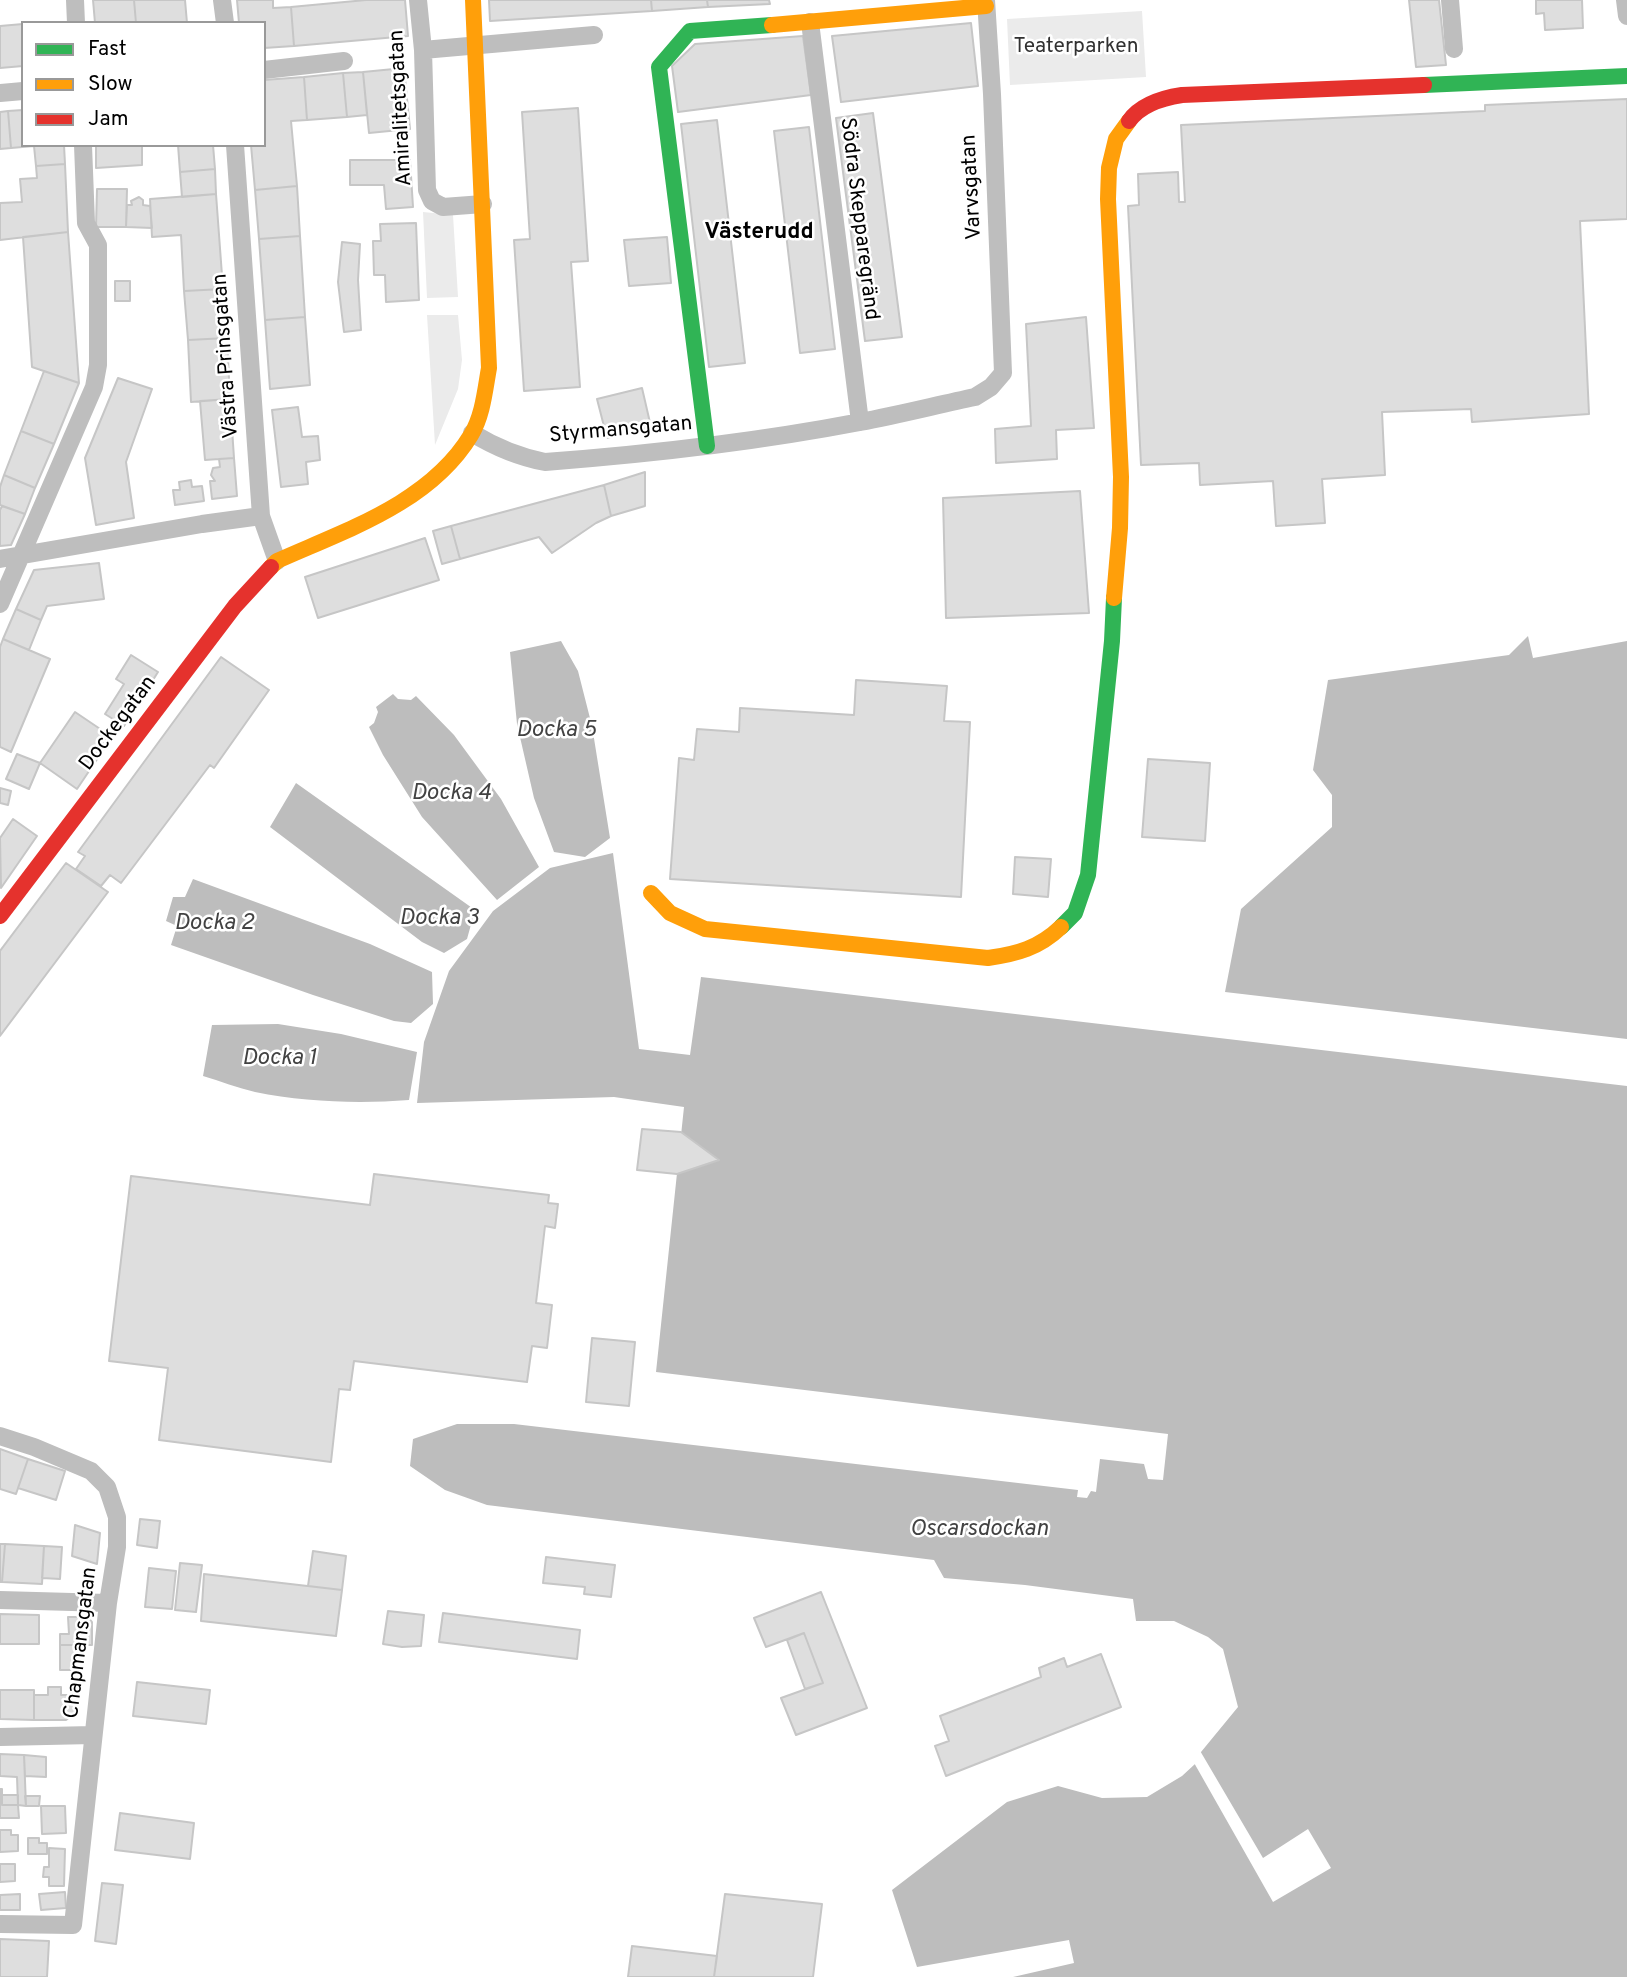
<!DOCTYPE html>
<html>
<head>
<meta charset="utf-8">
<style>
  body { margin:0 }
  #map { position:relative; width:1627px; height:1977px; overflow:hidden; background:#fff; font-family:Overpass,sans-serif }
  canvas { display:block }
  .legend { position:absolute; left:21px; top:21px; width:245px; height:126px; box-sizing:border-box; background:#fff; border:2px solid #999; margin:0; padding:9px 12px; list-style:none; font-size:21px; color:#000 }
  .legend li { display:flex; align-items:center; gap:14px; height:35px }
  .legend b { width:35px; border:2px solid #999 }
</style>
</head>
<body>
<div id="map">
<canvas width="1627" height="1977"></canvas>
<ul class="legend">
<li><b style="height:9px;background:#30b455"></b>Fast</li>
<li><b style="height:9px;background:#ff9f0a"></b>Slow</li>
<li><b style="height:9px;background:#e5322d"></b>Jam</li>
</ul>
</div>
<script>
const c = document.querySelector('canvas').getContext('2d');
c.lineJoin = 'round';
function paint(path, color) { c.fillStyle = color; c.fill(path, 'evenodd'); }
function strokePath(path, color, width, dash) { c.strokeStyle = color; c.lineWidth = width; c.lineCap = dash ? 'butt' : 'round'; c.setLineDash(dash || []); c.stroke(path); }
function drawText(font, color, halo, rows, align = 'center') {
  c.font = font + ' Overpass,sans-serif'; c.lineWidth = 5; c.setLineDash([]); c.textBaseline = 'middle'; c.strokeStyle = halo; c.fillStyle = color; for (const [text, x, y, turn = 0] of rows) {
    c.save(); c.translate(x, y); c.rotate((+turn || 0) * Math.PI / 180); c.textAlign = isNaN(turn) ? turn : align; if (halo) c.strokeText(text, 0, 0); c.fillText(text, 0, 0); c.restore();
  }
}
paint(new Path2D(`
  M1142,11L1146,77L1010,85L1007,19Z
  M423,212L453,215L458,297L427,298Z
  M427,315H458L462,360L458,389L435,445Z`), '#ebebeb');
paint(new Path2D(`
  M1528,636L1533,658L1627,641V1039L1225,992L1241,909L1332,827V795L1313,770L1328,680L1509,655Z
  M561,641L578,671L592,726L610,838L585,857L554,852L534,798L517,724L510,652Z
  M393,694L398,699L411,700L416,696L454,735L501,799L539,867L497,900L422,817L383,755L369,727L374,723L378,712L376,707Z
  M296,783L475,910L467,939L444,953L422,942L270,827Z
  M613,853L639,1049L690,1055L701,977L1627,1086V1977H1013L1074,1963L1069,1940L917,1967L892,1890L1007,1802L1058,1786L1102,1798L1147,1797L1182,1776L1195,1764L1201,1752L1238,1707L1223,1649L1208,1637L1174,1621H1136L1133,1599L1025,1585L944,1578L934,1560L487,1505L445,1490L410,1466L413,1439L457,1424H514L1078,1490L1077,1497L1087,1498L1091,1491L1096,1492L1100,1459L1144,1464L1148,1479L1163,1480L1168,1434L656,1372L684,1107L614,1097L417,1103L424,1042L449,971L493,911L550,868Z
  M193,879L370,944L432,972L433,1004L411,1023L394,1021L313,995L171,945L177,926L166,921L173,897H185Z
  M278,1024L341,1034L417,1052L409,1100C358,1104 305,1102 255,1092C238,1088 220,1081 203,1076L212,1025Z`), '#bdbdbd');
paint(new Path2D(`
  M1199,1749L1263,1858L1308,1829L1331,1868L1273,1902L1193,1761Z`), '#fff');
const building = new Path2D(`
  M93,0H134L136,23H95Z
  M134,0H185L187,23H136Z
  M237,0H273V8L291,7L294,46L264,48V23H239Z
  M366,0H405L408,36L294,46L291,7Z
  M489,0H651L652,11L490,21Z
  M651,0H707L708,7L652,11Z
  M707,0H769L770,4L708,7Z
  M1409,0H1439L1446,65L1416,67Z
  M1536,0H1582L1583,28L1545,30L1544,13L1536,14Z
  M971,23L978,86L841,102L832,36Z
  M23,24V66L0,68V26Z
  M803,36L811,95L678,112L672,66L695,44Z
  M404,68L410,129L369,133L363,72Z
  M363,72L367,115L347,117L343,73Z
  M343,73L347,117L307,120L304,77Z
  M304,77L307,120L291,121L297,186L255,190L251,145H264V80Z
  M1627,99V219L1580,221L1589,414L1472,422L1471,409L1382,412L1385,475L1322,479L1325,523L1276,526L1273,481L1200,485L1199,463L1141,465L1128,206L1139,205L1138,174L1178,172L1179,202H1185L1181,125L1485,111V105Z
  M578,108L588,261L571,262L580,387L524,391L514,240L530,239L522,112Z
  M23,110V145H64L65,164L36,166L34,146L11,148L8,111Z
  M8,111L11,148L0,149V112Z
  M873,113L902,337L865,341L836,118Z
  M717,120L745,363L709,367L681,124Z
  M809,127L835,349L800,353L774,131Z
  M96,145H142V165L96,168Z
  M178,145H213L215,169L180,172Z
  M350,160H410L413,207L386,209L384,185H350Z
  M65,164L68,232L0,240V203L22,202L20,179L37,178L36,166Z
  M215,169L216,194L182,197L180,172Z
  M297,186L300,236L259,239L255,190Z
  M97,189H127L126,227H96Z
  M216,194L223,289L184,291L181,235L152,237L150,199Z
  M139,197L143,200V205L150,206L152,228L126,227L127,205H132L131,201Z
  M416,223L419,300L386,302L385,275H374L373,241H381L380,224Z
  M68,232L79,383L32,367L23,237Z
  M300,236L305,317L265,320L259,239Z
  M667,237L671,283L629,286L624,240Z
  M342,242L360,244L358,280L361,330L344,332L338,282Z
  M115,281H130V301H115Z
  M223,289L227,338L188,340L184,291Z
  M305,317L310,385L270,389L265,320Z
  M1086,317L1094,428L1056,430L1057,459L996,463L995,429L1031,426L1026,324Z
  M227,338L230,399L191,402L188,340Z
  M44,371L79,383L54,444L21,431Z
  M118,378L152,389L126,462L134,518L96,525L85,458Z
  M642,388L651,427L607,438L597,399Z
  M230,399L234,458L205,460L200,401Z
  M298,407L302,437L318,436L320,460L306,462L308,484L281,487L272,410Z
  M21,431L54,444L35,488L4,475Z
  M234,458L237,496L212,499L210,481H215L211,475L213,468L220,467L219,459Z
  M645,472V506L611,516L604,485Z
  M4,475L35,488L25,514L0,505V487Z
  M191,480L192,487L202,486L204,501L175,505L173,490H180L179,482Z
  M604,485L611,516L596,523L552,553L539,537L460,559L451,526Z
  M1080,491L1089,613L946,618L943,498Z
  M2,506L25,514L11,545L0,546V510Z
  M451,526L460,559L442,564L433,531Z
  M425,538L439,580L318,618L305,577Z
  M99,563L104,599L47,606L41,620L16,609L34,570Z
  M16,609L41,620L29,650L3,639Z
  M3,639L50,659L11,752L0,747V647Z
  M131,655L158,672L124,726L105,714L124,684L116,679Z
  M221,657L269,690L214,768L210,765L121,883L110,875L101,886L76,869L85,856L78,852Z
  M856,680L947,686L944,721L970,722L961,897L670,879L679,758L694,760L697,729L739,732L740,708L854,715Z
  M75,712L112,737L77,789L40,763Z
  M17,754L40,763L29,789L6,779Z
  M1148,759L1210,763L1205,841L1142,837Z
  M0,788L11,791L8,805L0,803Z
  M13,819L37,836L1,888L0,838Z
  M1015,857L1051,859L1048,897L1013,894Z
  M66,863L108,892L0,1036V951Z
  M642,1129L681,1132L719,1160L677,1174L637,1170Z
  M374,1174L549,1195L548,1203L558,1204L555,1228L545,1226L536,1303L552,1305L547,1348L532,1346L527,1382L354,1361L350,1390L339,1389L331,1462L159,1440L168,1368L109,1361L131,1176L370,1205Z
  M592,1338L635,1342L629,1406L586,1402Z
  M0,1449L28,1459L16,1494L0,1489Z
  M28,1459L65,1471L56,1500L18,1488Z
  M140,1519L160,1521L157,1548L137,1545Z
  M75,1525L100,1533L97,1564L72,1556Z
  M0,1544H5L2,1582H0Z
  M5,1544L44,1546L42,1584L2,1582Z
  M44,1546L62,1547L60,1579L42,1578Z
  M313,1551L346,1556L342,1590L308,1586Z
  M546,1557L615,1565L611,1597L584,1594L585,1587L543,1583Z
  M180,1563L202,1565L196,1612L175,1610Z
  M149,1568L176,1571L172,1609L145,1607Z
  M204,1574L342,1590L336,1636L201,1621Z
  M821,1592L867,1708L796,1735L781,1698L823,1683L804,1633L766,1647L754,1618Z
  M388,1611L424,1615L421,1646L402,1647L383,1644Z
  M443,1613L580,1630L577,1659L439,1642Z
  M0,1614L39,1615V1644H0Z
  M68,1617H88L92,1622V1645H60V1634H69Z
  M804,1633L823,1683L805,1689L787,1640Z
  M60,1645H79V1670H60Z
  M1101,1654L1121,1707L946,1776L935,1746L949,1741L940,1716L1041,1677L1039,1668L1064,1658L1067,1667Z
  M137,1682L210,1690L206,1724L133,1716Z
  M48,1687H61V1695H76V1713L66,1720H34V1695H48Z
  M0,1690H34V1720L0,1719Z
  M0,1754L24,1755L26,1806L18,1805L17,1777L0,1776Z
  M24,1755L46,1757V1777L25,1776Z
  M0,1789H2V1805H18L19,1818H0Z
  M2,1795H18V1805H2Z
  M25,1796H40L39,1806H26Z
  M41,1806H65L66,1833L42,1834Z
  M120,1813L194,1823L190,1859L115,1850Z
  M0,1830H11V1835H18V1851L0,1852Z
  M28,1838H39V1843H47V1854H28Z
  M49,1848L65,1849L64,1886H49V1877H43L44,1867H49Z
  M0,1864H15V1881L0,1882Z
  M102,1883L123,1885L116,1944L95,1941Z
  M65,1892L66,1908L41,1910L39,1894Z
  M20,1894V1910H0V1895Z
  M725,1894L822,1904L813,1977H714Z
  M0,1939L49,1941L47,1977H0Z
  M632,1946L717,1956L714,1977H628Z`);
paint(building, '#dedede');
strokePath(building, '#c6c6c6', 2);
strokePath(new Path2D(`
  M75,0L76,23
  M222,0L225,23
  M418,0L423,50L427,190L432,201L443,207L483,204
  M1450,0L1454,49
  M1625,0L1627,16
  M810,22L860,422
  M423,50L594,35
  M264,70L344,61
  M0,93L23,91
  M235,145L261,516L277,561
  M472,433C495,447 519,457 545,462C650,454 756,442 860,422C898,415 937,405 975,397L991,387L1003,373L992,94L986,0
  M0,559L202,524L261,516
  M0,604L94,387L98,365V245L86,223L83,145
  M0,1436L34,1447L91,1471L107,1487L117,1517V1547L108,1603L73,1925L0,1924
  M0,1600L108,1603
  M0,1737L93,1735`), '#bebebe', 18);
strokePath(new Path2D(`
  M1424,85L1627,76
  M707,446L659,67L690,31L772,25
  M1061,927L1075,913L1088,875L1112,641L1114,598`), '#30b455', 16);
strokePath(new Path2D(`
  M772,25L986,6
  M271,567L277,561C346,530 430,503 471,435C483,415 485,390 489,368L473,0
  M1114,598L1120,528L1121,477L1108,199L1109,168L1116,139L1129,121
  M651,893L670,913L705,929L988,958C1017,954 1039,948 1061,927`), '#ff9f0a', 16);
strokePath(new Path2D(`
  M1129,121C1141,104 1162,98 1182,95L1424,85
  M0,916L235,606L271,567`), '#e5322d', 16);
drawText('21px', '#313131', '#fff', [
  ["Teaterparken",1076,48]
]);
drawText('21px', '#000', '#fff', [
  ["Amiralitetsgatan",402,108,-93],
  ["Varvsgatan",973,187,-93],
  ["Södra Skepparegränd",858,219,83],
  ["Västra Prinsgatan",227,356,-94],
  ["Styrmansgatan",621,431,-5],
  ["Dockegatan",119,724,-53],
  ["Chapmansgatan",82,1643,-83]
]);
drawText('bold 23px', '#000', '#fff', [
  ["Västerudd",759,233]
]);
drawText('italic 23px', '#424242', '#fff', [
  ["Docka 5",556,731],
  ["Docka 4",451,794],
  ["Docka 3",439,919],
  ["Docka 2",214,924],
  ["Docka 1",279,1059],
  ["Oscarsdockan",979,1530]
]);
</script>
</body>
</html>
